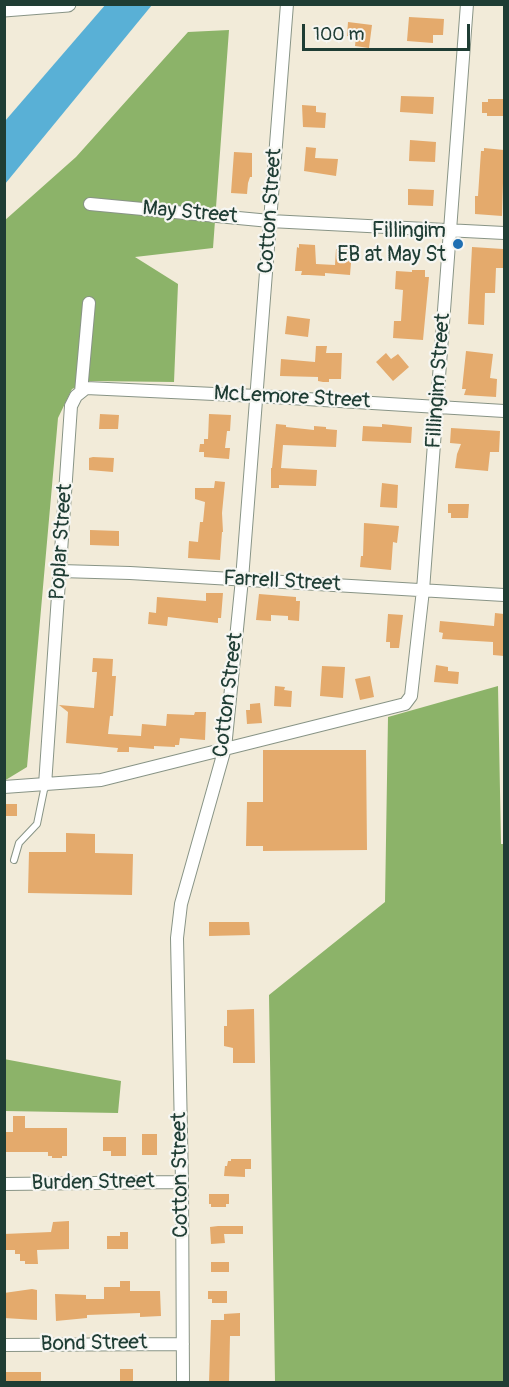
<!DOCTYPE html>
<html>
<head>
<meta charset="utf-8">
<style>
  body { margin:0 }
  #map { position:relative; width:509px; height:1387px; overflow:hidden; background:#f2ebd9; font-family:Pangolin,sans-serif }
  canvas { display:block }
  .frame { position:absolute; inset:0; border:6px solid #1f3d34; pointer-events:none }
  .scale { position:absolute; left:302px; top:24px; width:168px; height:27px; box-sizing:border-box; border:3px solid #1f3d34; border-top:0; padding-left:8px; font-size:18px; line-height:21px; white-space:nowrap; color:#1f3d34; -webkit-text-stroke:4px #f6f6f2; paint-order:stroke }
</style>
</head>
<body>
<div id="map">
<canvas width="509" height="1387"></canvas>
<div class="frame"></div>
<div class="scale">100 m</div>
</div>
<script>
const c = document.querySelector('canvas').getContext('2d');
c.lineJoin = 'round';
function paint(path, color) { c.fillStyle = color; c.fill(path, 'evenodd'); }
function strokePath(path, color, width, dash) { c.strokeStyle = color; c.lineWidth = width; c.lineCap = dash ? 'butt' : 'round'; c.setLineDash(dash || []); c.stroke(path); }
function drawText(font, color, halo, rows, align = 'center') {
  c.font = font + ' Pangolin,sans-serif'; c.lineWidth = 4.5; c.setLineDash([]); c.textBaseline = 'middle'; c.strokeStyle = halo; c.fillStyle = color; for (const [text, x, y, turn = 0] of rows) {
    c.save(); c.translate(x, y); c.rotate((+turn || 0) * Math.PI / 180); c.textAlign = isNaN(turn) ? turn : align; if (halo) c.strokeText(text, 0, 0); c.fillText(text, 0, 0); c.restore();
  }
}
paint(new Path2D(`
  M229,30L213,248L135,257L178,284L174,382L90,381L72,389L58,418L27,767L4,781V221L76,157L188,32Z
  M498,686L501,844H504V1382H275L269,995L385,902L388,717Z
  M4,1059L121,1081L118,1113L5,1111Z`), '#8cb369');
paint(new Path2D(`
  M106,4L152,5L5,184V121Z`), '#59b0d6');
paint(new Path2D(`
  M409,17L444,19L443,35H433V43L407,41Z
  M348,22L372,25L369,48L355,46L356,37L347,36Z
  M401,96L434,97L433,114L400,112Z
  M488,99H504V116H487V113H482V102H488Z
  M302,105L316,106V112L326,113L325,128L303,127Z
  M410,140L436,142L435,162L409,161Z
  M306,147L316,148L315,158L338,159L336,176L304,171Z
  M484,148L504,150L502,216L475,214V196H478L481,151H484Z
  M234,152L252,153V177H250L248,183L247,194L231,193Z
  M408,189L434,190L433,206L408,205Z
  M299,244L315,245L316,264L335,265L336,249L352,250L350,275L325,273V276L309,275H301L302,271H295L297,247L299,248Z
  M472,247L503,249L504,254V268H496L495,293H485L484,325L468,324Z
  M412,270H425V277H429L423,340L393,338L394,321H401L403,290L395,289L396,271L412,272Z
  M287,316L310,319L308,337L285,334Z
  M316,346H327L326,353H342L341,379H329V382H323L318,381V377L280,376L281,359L315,362Z
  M466,351L493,354L490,378L497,379L496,397L464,395L466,389H462Z
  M386,353L391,359L398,354L409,367L393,381L376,362Z
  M100,414L119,415L118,429H99Z
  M209,414L231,415L230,431H227L225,448H230L229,459L204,457V452H199L200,444H204V439H208Z
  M276,424L286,425V427L314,430V426L326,427V429L337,430L336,447L283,445L281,468L317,470L316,486L279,485V488H271V468H272Z
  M382,424L412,427L411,443L362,441L363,426L382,427Z
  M451,428L500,431L499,452H490L488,471L455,468L457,454L461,444L450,443Z
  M93,457L114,458L113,472L89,470V458Z
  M215,481L225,482L222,513L223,532H222L220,560L188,558L189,541L198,542L200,522H203L205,502L195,499V488H214Z
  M382,483L398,485L397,508L380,507Z
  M448,504H469L468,518H451V513H448Z
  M364,523L399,526L397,543L393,542L391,570L360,567L361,556H363Z
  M90,530L119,531V546L90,545Z
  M206,593H223L221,618H218V623L168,617L167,626L148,624L149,612L156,613L157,597L206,601Z
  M259,594L296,597V601H300L299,621L288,620V616L271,615V621L256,620Z
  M495,613L504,614V656L493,655V642L442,639L443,633L439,632L440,621L494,626Z
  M388,614L403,615L399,648H390V642H386Z
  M93,658L113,659L112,676H116L113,716H110L108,734L141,736L142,724L166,726L167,714L194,715L195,712H206L205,740L180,738L179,745H175V747L154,746V749L129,747V752H117L118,748L66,743L68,712L59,705L94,708L97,672H92Z
  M436,665L448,667V671L459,672L458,684L434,682Z
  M322,666L345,667L343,698L320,696Z
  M370,676L374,697L360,700L355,679Z
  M275,686L285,687L284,690L292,691L291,707L274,706Z
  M260,703L262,723L247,724L246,710H250V704Z
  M263,750H366L367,850L263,851V846H246L247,802H263Z
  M4,804H17V816H4Z
  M66,833L95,834V853L133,854L132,895L28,893L29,852H66Z
  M209,922H249L250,935L209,936Z
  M254,1009L255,1063H233V1048L224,1046V1026H227V1010Z
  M13,1116H25V1128H67V1156H62V1158H52V1156H48V1152H4V1132H13Z
  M142,1134H157V1155H142Z
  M103,1137H126V1156H111V1151H103Z
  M231,1159H251V1169H245V1177L224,1176L225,1166H227L228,1161H231Z
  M209,1194H229V1204H226V1207H211V1204H209Z
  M69,1221V1249L37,1250L38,1264H25V1261H20V1254H15V1250H4V1234L51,1232L53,1222Z
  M218,1226H243V1234H224L225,1243L211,1244L210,1227Z
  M120,1232H128V1249H107V1236H120Z
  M211,1262H229V1272H211Z
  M120,1281H130V1291H160L161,1316L140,1317V1313L87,1315V1318L56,1321L55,1294L86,1295V1299H104V1287H120Z
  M32,1289L37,1290V1320L4,1318V1293Z
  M208,1291H227V1303H212V1299H208Z
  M240,1313V1336H230L229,1383H209L211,1320H224V1314Z
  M120,1369H133V1383H120Z
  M4,1372H41V1383H4Z`), '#e4aa6c');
const service = new Path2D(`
  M14,860L19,843L37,824L45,785`);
const minor = new Path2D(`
  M90,204L270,221L504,233
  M81,392L86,388L257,396L504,411
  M60,571L130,573L504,595
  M45,785L71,406L76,396L81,392L89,303
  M4,787L101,780L405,704L411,696L423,590L467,4
  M4,1184L182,1182
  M4,1345L183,1344
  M183,1382L182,1182L177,938L181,904L225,748L242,579L287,4`);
const tertiary = new Path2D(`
  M4,9L68,4`);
strokePath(service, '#889486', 8);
strokePath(minor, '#889486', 14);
strokePath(tertiary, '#889486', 17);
strokePath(service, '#fff', 6);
strokePath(minor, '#fff', 12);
strokePath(tertiary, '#fff', 15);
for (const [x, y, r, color] of [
  [458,244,6,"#1f6fb2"]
]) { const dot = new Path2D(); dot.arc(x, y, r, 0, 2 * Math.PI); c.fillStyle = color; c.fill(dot); strokePath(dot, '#f6f6f2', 2); }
drawText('21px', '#1f3d34', '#f6f6f2', [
  ["Cotton Street",271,211,-86],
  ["May Street",190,213,5],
  ["Fillingim Street",439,381,-86],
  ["McLemore Street",292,398,3],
  ["Poplar Street",62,542,-86],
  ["Farrell Street",282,582,3],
  ["Cotton Street",229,695,-83],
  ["Cotton Street",181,1175,-91],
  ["Burden Street",93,1183,-1],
  ["Bond Street",94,1344,-1]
]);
drawText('21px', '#1f3d34', '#f6f6f2', [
  ["Fillingim",446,232],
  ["EB at May St",446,256]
], 'right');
</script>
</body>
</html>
